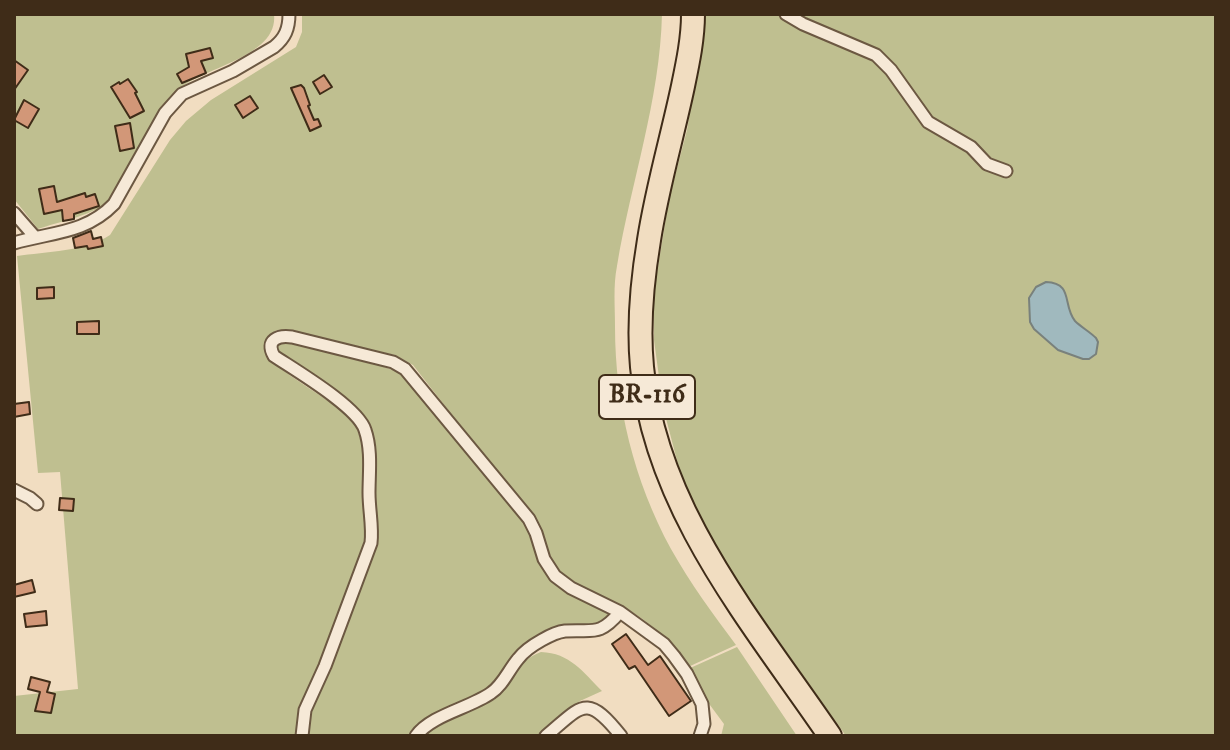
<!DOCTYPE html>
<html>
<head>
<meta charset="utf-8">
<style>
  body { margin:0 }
  #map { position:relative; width:1230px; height:750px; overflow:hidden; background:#f1ddc1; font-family:"IM FELL DW Pica",serif }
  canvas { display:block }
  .frame { position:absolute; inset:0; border:16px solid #3f2c18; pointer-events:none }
</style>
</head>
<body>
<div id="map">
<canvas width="1230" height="750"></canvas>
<div class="frame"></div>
</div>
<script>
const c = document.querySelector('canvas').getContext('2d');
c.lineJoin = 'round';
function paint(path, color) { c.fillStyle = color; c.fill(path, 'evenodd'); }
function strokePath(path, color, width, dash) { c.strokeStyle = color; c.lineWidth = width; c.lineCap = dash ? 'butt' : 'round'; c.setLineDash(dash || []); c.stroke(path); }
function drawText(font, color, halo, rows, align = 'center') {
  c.font = font + ' "IM FELL DW Pica",serif'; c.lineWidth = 7; c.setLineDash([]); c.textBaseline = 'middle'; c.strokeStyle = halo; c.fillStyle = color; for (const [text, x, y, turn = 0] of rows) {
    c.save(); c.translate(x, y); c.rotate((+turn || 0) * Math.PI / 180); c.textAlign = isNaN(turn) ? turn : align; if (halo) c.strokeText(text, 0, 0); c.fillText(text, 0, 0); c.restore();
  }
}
paint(new Path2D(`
  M14,14H274C279,58 200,67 174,93C154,113 143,142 130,167C124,180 118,194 106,203C90,216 58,222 38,229L14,199Z
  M302,14H662C660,100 631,182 617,266C613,286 615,306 615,327C615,404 634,481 671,549C690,583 713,614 736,645L688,667C671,643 651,622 625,608C601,594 574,588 555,568C542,556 541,532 533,517C527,506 518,497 509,488L413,365L395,355L277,330C268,335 261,346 268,356C276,369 327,399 342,410L356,426L363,446L367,535L365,548L299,736H14V696L78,689L60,472L38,473L17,256C45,252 87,251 110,235L170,140L186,121L211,100L296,47L302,32Z
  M703,14H1216V736H846L729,571L710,538L693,503L680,472L663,407L654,340V291L669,199L687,130L692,99L699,57Z
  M280,342H287L359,358L401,373L526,521L541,563L616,612L600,626L555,629L498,683L411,736H305L306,721L367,563L366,426L278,353L276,348Z
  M737,647L797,736H721L724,724L707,701L688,669Z
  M541,652C570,653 583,672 602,691L580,701L539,736H421L444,722L491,701C512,684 514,662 541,652Z`), '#bfbf90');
const water = new Path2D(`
  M1046,282C1074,283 1062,305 1075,321C1081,327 1090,332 1096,338L1098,342L1096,354L1089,359H1083L1058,350L1034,329L1030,322L1029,298L1036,287Z`);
paint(water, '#a0b9be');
strokePath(water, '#79817c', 2);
const building = new Path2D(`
  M210,48L213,58L201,61L206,73L182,83L177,74L189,67L186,54Z
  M14,60L28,70L14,90Z
  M324,75L332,87L320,94L313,82Z
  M128,79L137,92L135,93L144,111L130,118L111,87L119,82L120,84Z
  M301,85L304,88L310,105L308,106L314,120L318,119L321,126L310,131L291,88Z
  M250,96L258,108L243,118L235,105Z
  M24,100L39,109L28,128L14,120Z
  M130,123L134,148L120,151L115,126Z
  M54,186L57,202L85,193L86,197L95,194L99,206L74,214V219L63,221L62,210L44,214L39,189Z
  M91,231L93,239L101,237L103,246L88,249L87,246L75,248L73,238Z
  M54,287V298L37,299V288Z
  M99,321V334H77V322Z
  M29,402L30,414L14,417V404Z
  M60,498L74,499L73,511L59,510Z
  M32,580L35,592L14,597V585Z
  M46,611L47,625L26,627L24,614Z
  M626,634L648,665L660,656L691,701L669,716L635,666L629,669L612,644Z
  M31,677L50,682L47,692L55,694L51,713L35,711L40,692L28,689Z`);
paint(building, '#d29778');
strokePath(building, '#3f2c18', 2);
const street = new Path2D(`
  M786,14L803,24L876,55L891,70L928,122L971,147L987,164L1006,171
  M14,213L35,237
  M14,243C51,232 85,234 114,204L165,113L182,94L233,71L274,47C285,38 289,29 289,14
  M14,490L30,498L37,504
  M302,736L305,710L325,666L371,543C373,527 369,510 369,493C369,473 372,450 365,430C358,407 295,370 274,356C265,340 278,335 292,337L393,362L405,369L529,519L536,533L544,559L555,576L571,588L620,612L664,644L674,656L687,674L702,704L704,724L700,736
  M416,736C431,715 470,708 491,693C503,685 508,671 518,659C524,651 533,645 542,640C549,636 557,632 565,631C593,629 599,637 620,612
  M546,736C582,706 586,692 621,736`);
const highway = new Path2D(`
  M693,14C693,38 688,62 683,86C672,138 657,188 649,240C642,282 638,325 642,367C655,509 753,623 830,736`);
strokePath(street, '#6c5842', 15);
strokePath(highway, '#3f2c18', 26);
strokePath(street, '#f6e9d7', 11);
strokePath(highway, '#f1ddc1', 22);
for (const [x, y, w] of [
  [647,397,96]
]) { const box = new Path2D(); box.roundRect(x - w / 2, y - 22, w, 44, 6); c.fillStyle = '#f6e9d7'; c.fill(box); strokePath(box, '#3f2c18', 2); }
drawText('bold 26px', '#3f2c18', null, [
  ["BR-116",647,397]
]);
</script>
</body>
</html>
